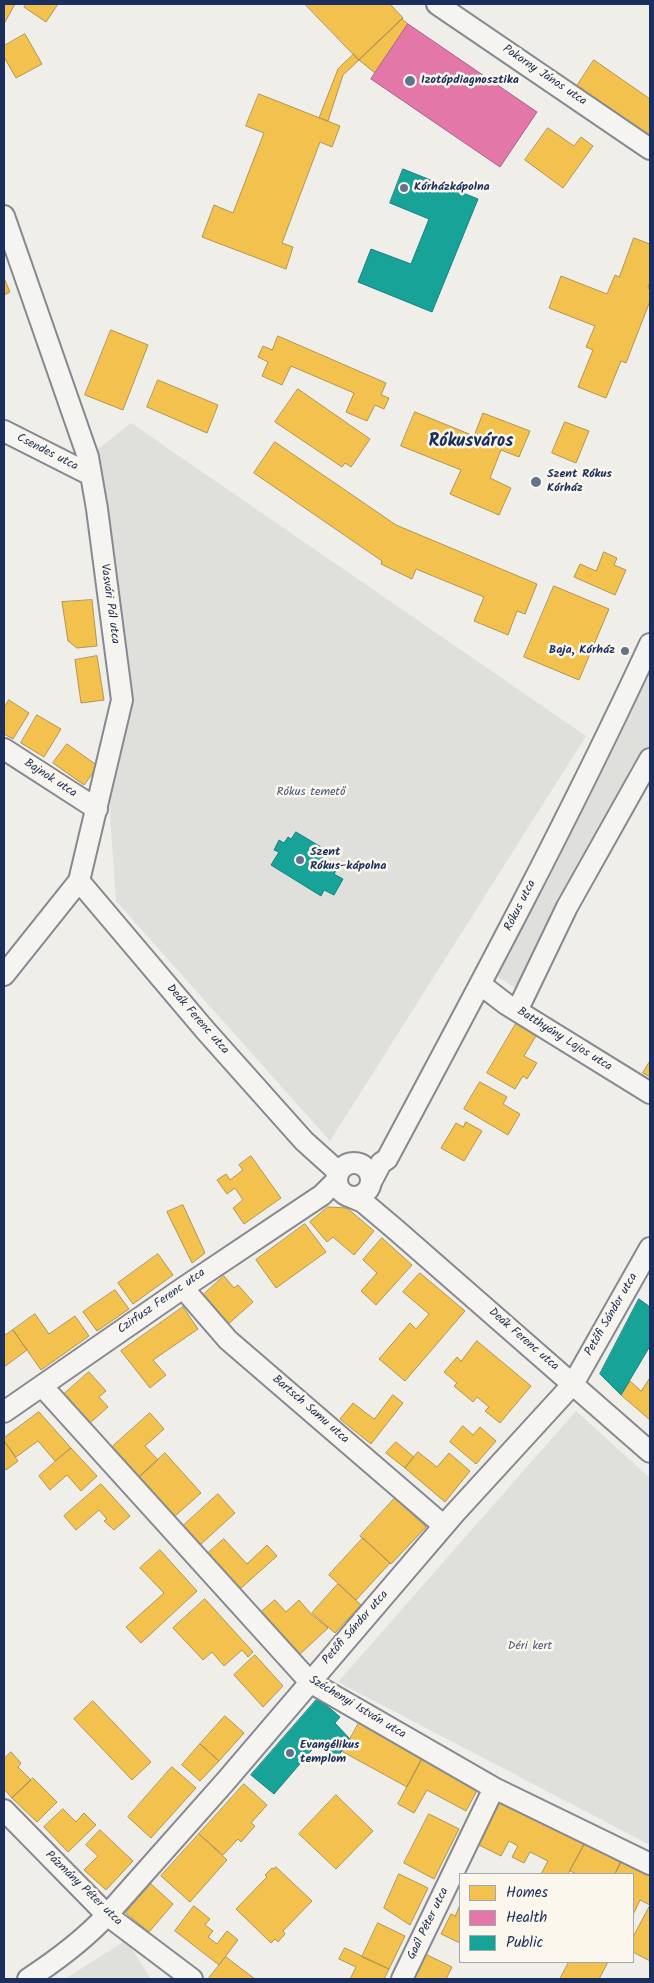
<!DOCTYPE html>
<html>
<head>
<meta charset="utf-8">
<style>
  body { margin:0 }
  #map { position:relative; width:654px; height:1983px; overflow:hidden; background:#efeee9; font-family:Kalam,sans-serif }
  canvas { display:block }
  .frame { position:absolute; inset:0; border:5px solid #1b2f5e; pointer-events:none }
  .legend { position:absolute; left:459px; top:1873px; width:175px; height:90px; box-sizing:border-box; background:#fbf7ec; border:1px solid #a1a7b3; margin:0; padding:6px 9px; list-style:none; font-size:15px; color:#1b2f5e }
  .legend li { display:flex; align-items:center; gap:10px; height:25px }
  .legend b { width:25px; border:1px solid #a1a7b3 }
</style>
</head>
<body>
<div id="map">
<canvas width="654" height="1983"></canvas>
<div class="frame"></div>
<ul class="legend">
<li><b style="height:14px;background:#f2c14e"></b>Homes</li>
<li><b style="height:14px;background:#e377a8"></b>Health</li>
<li><b style="height:14px;background:#17a398"></b>Public</li>
</ul>
</div>
<script>
const c = document.querySelector('canvas').getContext('2d');
c.lineJoin = 'round';
function paint(path, color) { c.fillStyle = color; c.fill(path, 'evenodd'); }
function strokePath(path, color, width, dash) { c.strokeStyle = color; c.lineWidth = width; c.lineCap = dash ? 'butt' : 'round'; c.setLineDash(dash || []); c.stroke(path); }
function drawText(font, color, halo, rows, align = 'center') {
  c.font = font + ' Kalam,sans-serif'; c.lineWidth = 5; c.setLineDash([]); c.textBaseline = 'middle'; c.strokeStyle = halo; c.fillStyle = color; for (const [text, x, y, turn = 0] of rows) {
    c.save(); c.translate(x, y); c.rotate((+turn || 0) * Math.PI / 180); c.textAlign = isNaN(turn) ? turn : align; if (halo) c.strokeText(text, 0, 0); c.fillText(text, 0, 0); c.restore();
  }
}
paint(new Path2D(`
  M131,423L586,736L330,1141L116,901L107,770L122,700L88,457Z
  M650,671V757L523,993L495,975Z
  M576,1411L650,1478V1845L338,1682Z
  M126,1940L151,1979H65Z`), '#dfdfdc');
const homes = new Path2D(`
  M4,4H15L4,24Z
  M27,4H58L46,22L24,7Z
  M305,4H390L403,18L359,60Z
  M402,19L408,24L375,73L359,60Z
  M25,34L42,64L16,78L4,57V46Z
  M354,54L359,60L343,75L328,121L319,118L338,69Z
  M594,60L650,99V136L577,86Z
  M259,94L340,126L332,147L320,142L282,243L293,247L286,269L202,237L214,205L233,213L264,133L246,126Z
  M548,128L574,146L581,137L593,146L563,188L525,160Z
  M634,238L650,244V281L648,288L650,289V301L626,363L621,361L606,398L578,387L593,350L586,347L595,326L549,308L561,276L607,294L615,275L619,277Z
  M4,278L10,292L4,295Z
  M111,330L148,345L123,410L85,395Z
  M278,336L386,383L381,395L389,398L384,409L375,405L367,421L346,412L354,393L291,366L282,385L262,376L268,362L258,357L263,346L272,350Z
  M158,380L218,405L207,433L147,407Z
  M298,389L370,439L351,467L345,463L342,467L275,422Z
  M415,412L474,436L483,413L530,431L519,457L501,450L490,478L511,488L499,515L450,494L461,470L401,446Z
  M565,422L589,431L576,463L552,453Z
  M275,442L396,525L537,584L525,614L517,611L508,635L474,621L484,597L416,569L412,579L381,564L382,561L254,473Z
  M604,552L617,558L614,565L626,570L615,595L574,577L580,564L596,571Z
  M554,586L609,609L579,680L524,657Z
  M92,600L97,646L77,648L68,641L62,602Z
  M97,656L104,700L81,703L75,660Z
  M9,700L29,713L13,739L4,734V708Z
  M37,715L61,729L44,757L21,743Z
  M67,744L98,766L84,785L53,763Z
  M517,1022L537,1034L524,1056L537,1063L527,1079L523,1076L515,1089L487,1073Z
  M650,1061V1077L643,1073Z
  M480,1082L507,1097L503,1104L520,1114L508,1135L464,1109Z
  M466,1122L482,1131L464,1161L441,1148L456,1123L463,1127Z
  M251,1156L281,1198L244,1224L233,1208L243,1200L235,1188L227,1194L217,1180L226,1174L230,1180L243,1170L239,1165Z
  M183,1205L205,1253L192,1263L167,1212Z
  M328,1207L347,1208L374,1231L354,1255L333,1237L327,1242L310,1222Z
  M305,1224L326,1252L276,1288L256,1260Z
  M382,1238L412,1265L376,1305L361,1291L377,1273L363,1260Z
  M158,1254L173,1275L133,1304L118,1283Z
  M420,1273L465,1311L405,1381L379,1359L410,1323L416,1329L429,1314L403,1292Z
  M224,1276L234,1288L238,1285L253,1302L226,1326L201,1297Z
  M115,1290L129,1309L97,1331L83,1312Z
  M183,1307L198,1329L153,1360L166,1375L150,1388L121,1351Z
  M35,1314L49,1334L75,1316L89,1336L41,1370L13,1330Z
  M13,1330L27,1350L4,1367V1336Z
  M477,1341L531,1386L500,1423L485,1411L489,1407L477,1397L473,1402L454,1386L457,1383L444,1372L457,1357L461,1361Z
  M89,1372L106,1391L99,1397L108,1407L90,1423L64,1394Z
  M650,1378V1420L621,1395L630,1381L641,1391Z
  M393,1395L403,1403L371,1444L340,1419L353,1403L374,1419Z
  M39,1412L71,1448L55,1461L38,1441L16,1457L4,1441V1438Z
  M150,1413L164,1429L145,1446L158,1460L138,1478L111,1448Z
  M463,1426L473,1435L480,1427L496,1441L476,1464L450,1442Z
  M4,1441L18,1461L6,1470L4,1467Z
  M396,1442L414,1457L405,1468L386,1453Z
  M71,1448L97,1476L81,1491L67,1475L50,1490L39,1476Z
  M418,1452L437,1467L449,1453L470,1471L445,1502L405,1468Z
  M165,1453L201,1493L174,1517L138,1478Z
  M101,1484L130,1516L114,1530L104,1521L107,1519L99,1510L76,1530L64,1516Z
  M218,1494L235,1513L200,1545L183,1526Z
  M395,1498L426,1527L391,1564L360,1536Z
  M363,1538L390,1563L356,1600L329,1575Z
  M224,1539L247,1564L267,1545L277,1556L240,1589L207,1554Z
  M160,1550L197,1591L141,1643L126,1627L164,1593L140,1568Z
  M338,1584L361,1605L335,1633L312,1613Z
  M205,1599L253,1652L248,1657L242,1650L224,1666L212,1652L203,1660L173,1628Z
  M275,1600L286,1612L299,1600L311,1614L328,1628L299,1655L260,1613Z
  M255,1655L283,1686L263,1707L234,1675Z
  M93,1701L151,1762L132,1780L74,1719Z
  M225,1716L244,1733L219,1761L200,1744Z
  M360,1721L423,1757L407,1787L343,1752Z
  M200,1744L219,1761L200,1781L182,1765Z
  M11,1752L21,1763L18,1767L31,1780L12,1798L4,1789V1759Z
  M423,1757L479,1787L466,1811L427,1790L414,1813L398,1804Z
  M172,1767L196,1788L151,1838L128,1817Z
  M33,1778L57,1802L37,1822L12,1798Z
  M244,1784L267,1805L251,1823L255,1826L241,1842L238,1839L223,1855L199,1834Z
  M336,1795L373,1831L336,1869L299,1834Z
  M499,1797L586,1841L568,1874H541L548,1861L530,1852L524,1863L512,1857L518,1846L509,1841L501,1856L475,1843Z
  M63,1809L76,1822L84,1813L96,1825L68,1852L44,1827Z
  M429,1814L459,1829L434,1879L404,1863Z
  M100,1830L133,1861L106,1890L84,1870L98,1856L86,1845Z
  M199,1834L227,1860L190,1902L161,1876Z
  M586,1841L622,1860L615,1874H577L570,1871Z
  M622,1860L650,1875V1961L633,1952V1937L650,1905L640,1900L633,1915V1874H615Z
  M276,1867L312,1901L283,1931L285,1934L278,1942L275,1939L271,1943L236,1909L267,1877L265,1875L272,1868L274,1869Z
  M399,1874L428,1888L410,1925L384,1908Z
  M151,1884L173,1904L149,1932L126,1913Z
  M460,1905V1943L441,1934L451,1914L455,1916Z
  M194,1906L210,1919L205,1925L213,1931L208,1937L217,1944L227,1931L238,1940L219,1965L175,1931Z
  M378,1923L405,1936L389,1969L362,1957Z
  M345,1948L389,1969L384,1979H350L356,1967L339,1959Z
  M423,1953L452,1967L446,1979H410Z
  M226,1957L255,1979H210L209,1978Z
  M569,1962H608L599,1979H560Z`);
paint(homes, '#f2c14e');
strokePath(homes, '#b29553', 1);
const health = new Path2D(`
  M408,24L537,112L500,167L371,79Z`);
paint(health, '#e377a8');
strokePath(health, '#a76192', 1);
const public = new Path2D(`
  M403,169L478,199L432,312L358,282L371,249L411,264L429,219L390,203Z
  M296,832L321,847L316,854L338,868L334,874L343,879L334,895L324,890L321,896L271,865L279,852L274,850L279,840L284,843L288,837L291,839Z
  M639,1299L650,1307V1346L621,1395L600,1374Z
  M318,1698L340,1717L335,1723L350,1739L335,1761L317,1744L274,1794L251,1775Z`);
paint(public, '#17a398');
strokePath(public, '#188087', 1);
const minor = new Path2D(`
  M437,4L650,149
  M4,216L88,457L97,509L122,700L79,881L4,975
  M4,431L91,475
  M4,749L97,809
  M79,881L205,1030L304,1141L334,1168L338,1175
  M480,984L506,1004L650,1093
  M517,1011L567,907L650,759
  M337 1180a17 17 0 1 1 34 0a17 17 0 1 1-34 0Z
  M371,1182L381,1163L387,1159C478,989 569,819 650,644
  M351,1197L363,1202L395,1229L650,1452
  M183,1288L228,1340L444,1526
  M42,1386L310,1682L494,1788L650,1864
  M4,1412L183,1288L322,1195L337,1180
  M4,1810L107,1915L192,1979
  M28,1979C57,1960 83,1941 107,1915L225,1782L454,1514L573,1384L650,1248
  M402,1979L494,1788`);
strokePath(minor, '#868a90', 24);
strokePath(minor, '#f5f4f0', 20);
for (const [x, y, r, color] of [
  [410,81,6,"#65728f"],
  [404,188,5,"#65728f"],
  [536,482,6,"#65728f"],
  [625,651,5,"#65728f"],
  [300,860,5,"#65728f"],
  [290,1753,5,"#65728f"]
]) { const dot = new Path2D(); dot.arc(x, y, r, 0, 2 * Math.PI); c.fillStyle = color; c.fill(dot); strokePath(dot, '#fbf7ec', 2); }
drawText('12px', '#1b2f5e', '#fbf7ec', [
  ["Pokorny János utca",544,76,34],
  ["Csendes utca",47,453,27],
  ["Vasvári Pál utca",109,604,82],
  ["Bajnok utca",50,779,33],
  ["Rókus utca",521,906,-63],
  ["Deák Ferenc utca",197,1020,49],
  ["Batthyány Lajos utca",564,1040,32],
  ["Czirfusz Ferenc utca",162,1302,-35],
  ["Petőfi Sándor utca",612,1315,-60],
  ["Deák Ferenc utca",523,1340,41],
  ["Bartsch Samu utca",310,1410,41],
  ["Petőfi Sándor utca",356,1628,-49],
  ["Széchenyi István utca",357,1708,31],
  ["Pázmány Péter utca",83,1889,44],
  ["Gaál Péter utca",429,1924,-64]
]);
drawText('bold 12px', '#1b2f5e', '#fbf7ec', [
  ["Izotópdiagnosztika",421,81],
  ["Kórházkápolna",414,188],
  ["Szent Rókus",547,475],
  ["Kórház",547,489],
  ["Baja, Kórház",615,651,"right"],
  ["Szent",310,853],
  ["Rókus-kápolna",310,867],
  ["Evangélikus",300,1746],
  ["templom",300,1760]
], 'left');
drawText('12px', '#49587b', '#fbf7ec', [
  ["Rókus temető",311,793],
  ["Déri kert",530,1647]
]);
drawText('bold 18px', '#1b2f5e', '#fbf7ec', [
  ["Rókusváros",471,443]
]);
</script>
</body>
</html>
